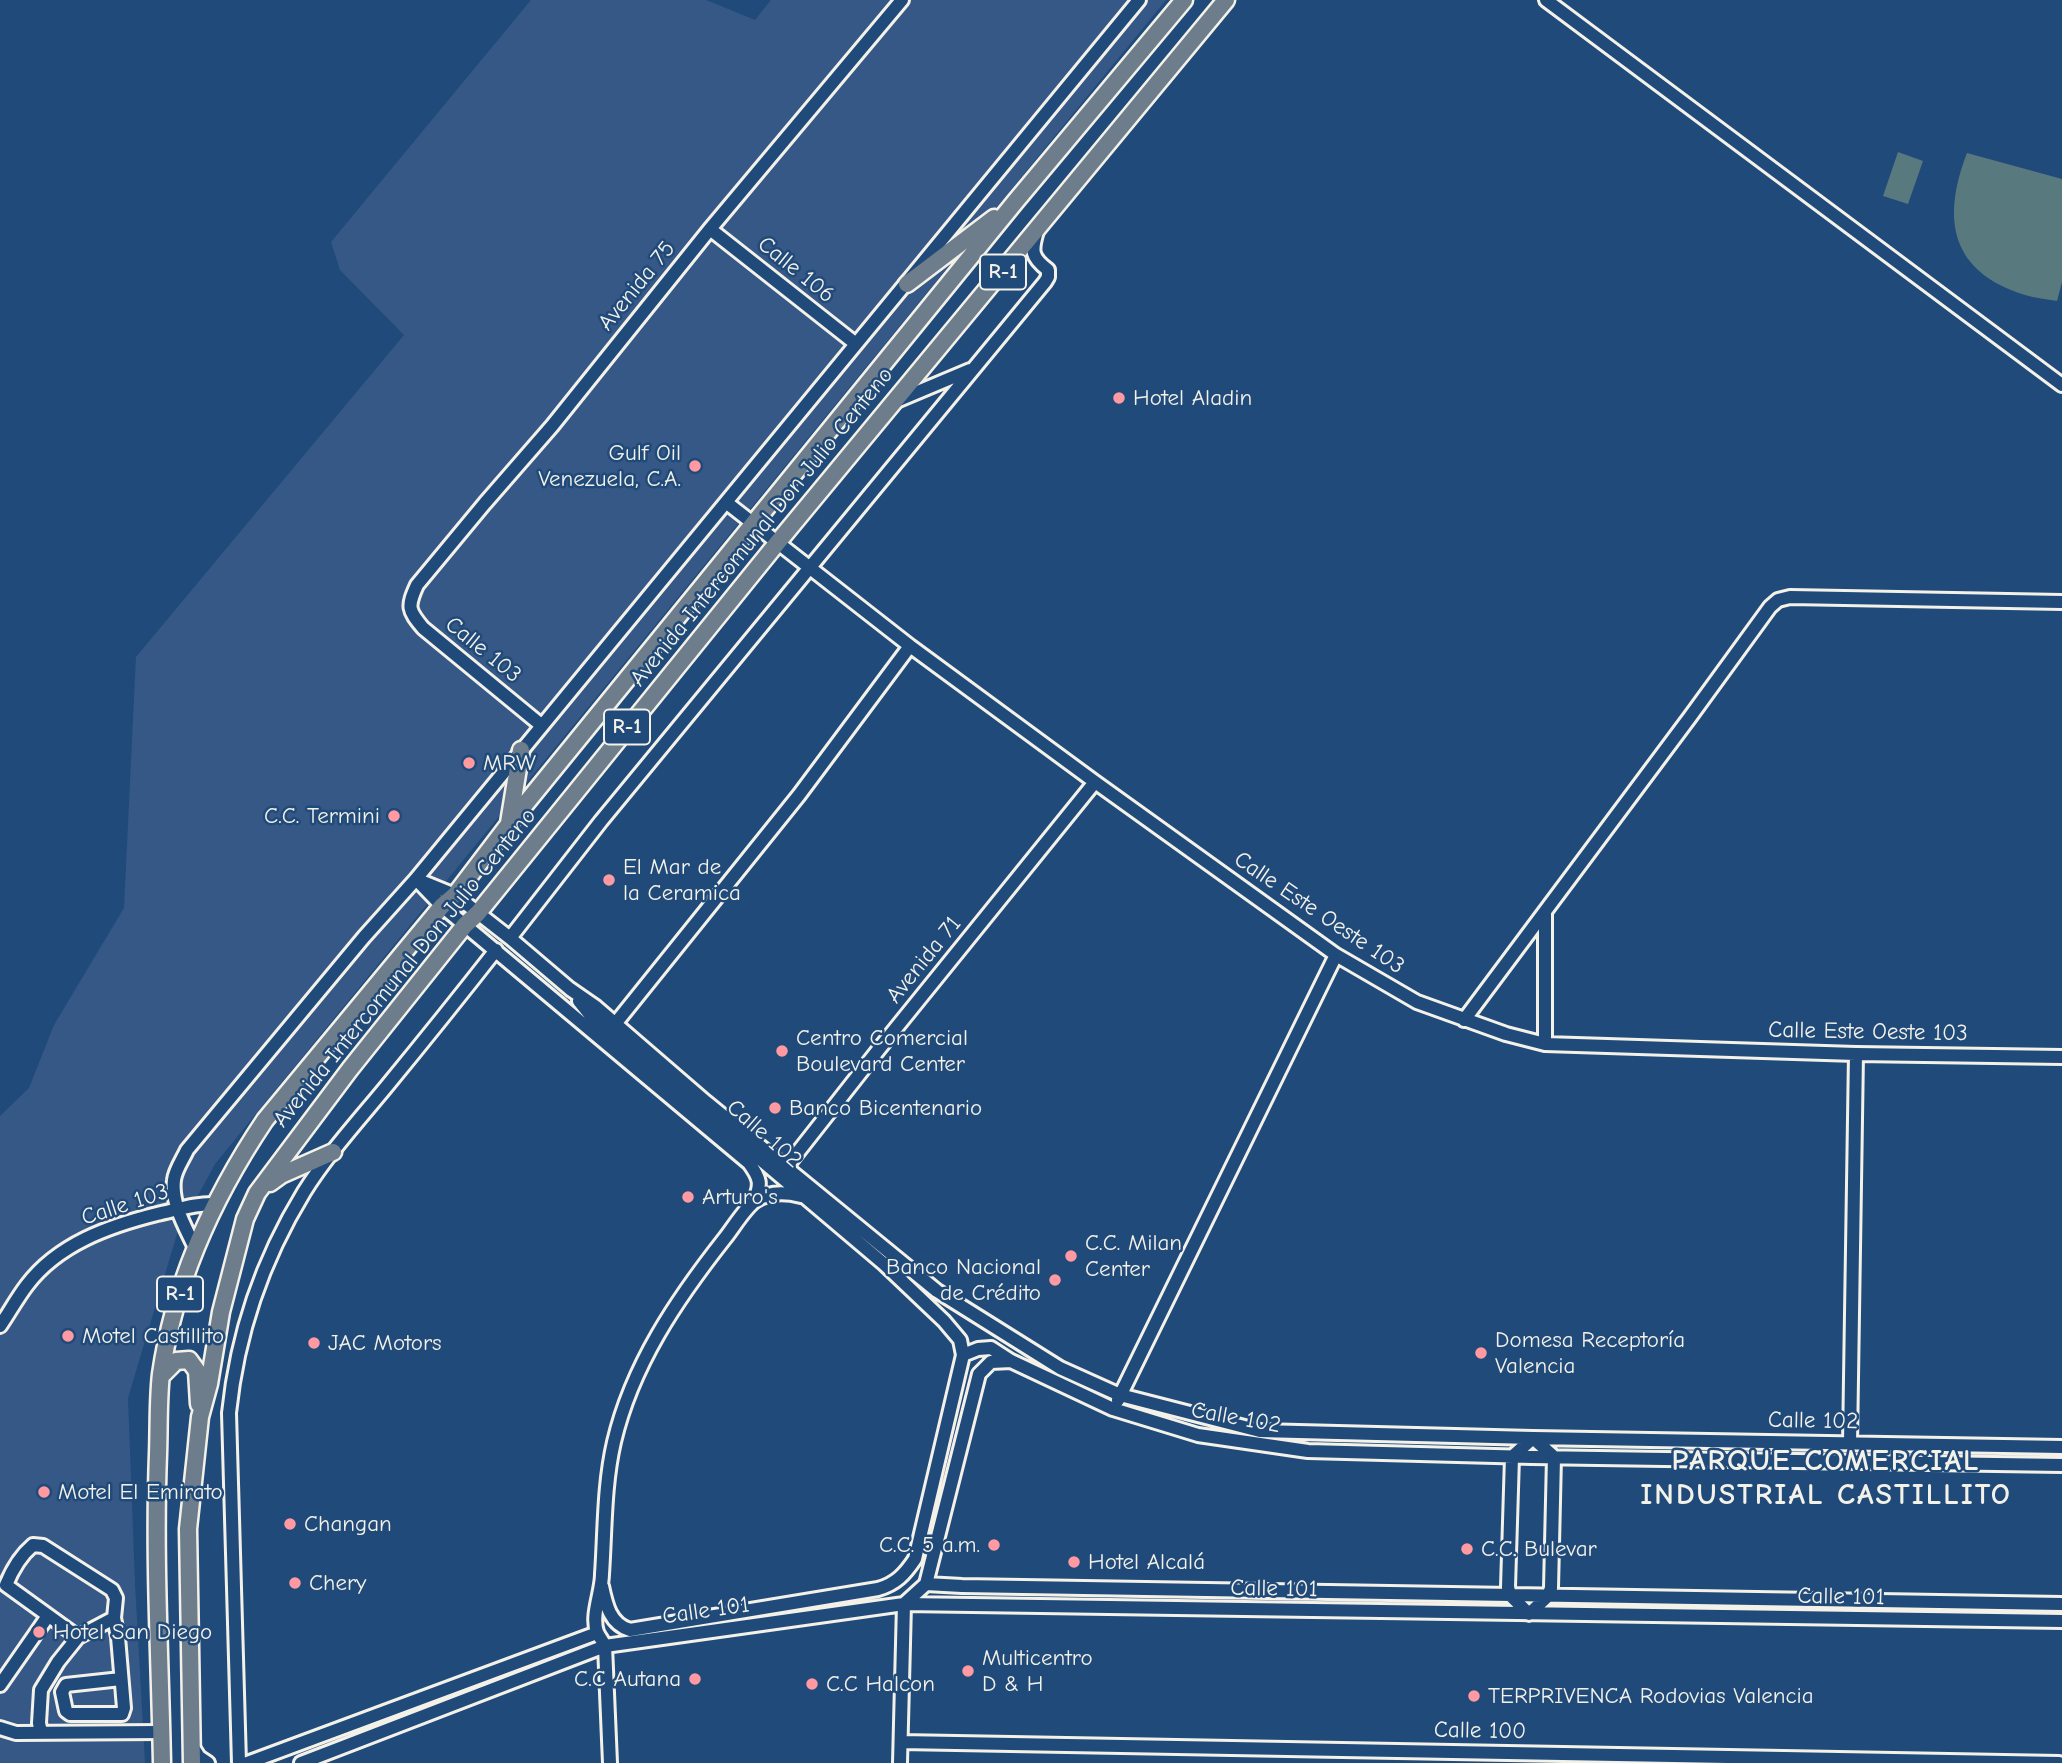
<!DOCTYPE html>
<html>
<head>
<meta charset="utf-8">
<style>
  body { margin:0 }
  canvas { display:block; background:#1f4a7a }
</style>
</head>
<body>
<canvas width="2062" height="1763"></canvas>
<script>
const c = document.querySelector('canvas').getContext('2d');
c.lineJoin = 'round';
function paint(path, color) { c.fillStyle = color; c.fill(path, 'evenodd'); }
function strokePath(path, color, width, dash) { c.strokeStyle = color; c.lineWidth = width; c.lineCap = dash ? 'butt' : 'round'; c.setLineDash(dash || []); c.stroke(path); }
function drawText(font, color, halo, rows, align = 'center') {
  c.font = font + ' "Comic Neue",sans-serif'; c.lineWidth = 5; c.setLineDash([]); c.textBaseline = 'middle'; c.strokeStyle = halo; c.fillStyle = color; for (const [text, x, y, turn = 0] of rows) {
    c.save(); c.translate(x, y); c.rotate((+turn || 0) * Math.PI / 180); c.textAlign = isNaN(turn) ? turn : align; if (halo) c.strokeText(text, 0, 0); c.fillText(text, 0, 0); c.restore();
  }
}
paint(new Path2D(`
  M531,0H706L755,20L771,0H1166L215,1164L177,1234L128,1398L135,1584L145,1763H0V1116L29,1088L54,1025L124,908L136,657L404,335L340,270L331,242Z`), '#355887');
paint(new Path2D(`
  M1898,152L1923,161L1908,204L1883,196Z
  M1967,153L2062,179V282L2057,301C2047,299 2035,298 2025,295C1951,272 1941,220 1967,153Z`), '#58797e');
const minor = new Path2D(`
  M1546,0L2062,385
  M710,229L856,344
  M894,402L970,370
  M727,503L910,646L1095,782L1336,955L1417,1002L1506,1034L1545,1044L1856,1054L2062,1057
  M541,725L423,628C408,610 407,607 417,585L485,503L552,426L710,229L902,0
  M416,879L455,895L510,938L570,989L596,1007L706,1102L937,1291L1060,1368L1120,1395L1260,1431L1533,1438L2062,1447
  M419,882L442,906L749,1163C760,1178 762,1184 754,1201
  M1545,914V1044
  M510,938L601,821L1045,282L1048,277V270C1031,257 1031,251 1037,231
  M579,1001L591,1016L884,1264L944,1321L960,1340L963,1355L915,1559C905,1574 896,1584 878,1589L630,1630C610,1624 606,1605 602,1586
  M1464,1020L1690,717L1770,607L1778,600L1790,597L2062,602
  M615,1024L799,795L910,646
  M787,1166L879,1049L1095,782
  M195,1248C186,1228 171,1204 174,1180C175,1170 183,1159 187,1150L364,937L416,879L1139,0
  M0,1326C9,1313 17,1298 27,1285C58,1244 109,1226 157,1214C176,1210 196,1203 216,1204
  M963,1355L978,1349L991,1348L1011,1361L1113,1409L1198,1435L1308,1451L1532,1457L2062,1465
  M1118,1400L1336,955
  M1533,1438L1554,1457L1551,1588L1548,1596L1529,1614L1510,1595L1508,1587L1512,1457Z
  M1850,1443L1856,1054
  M926,1584L962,1586L2062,1604
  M78,1637L6,1585C12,1570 20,1556 33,1545L43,1546L112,1590L116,1598L114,1618
  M0,1685L48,1616
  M0,1728L16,1733L161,1732
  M41,1733L39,1723L41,1690L58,1662L78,1637L114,1618L118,1637L124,1708L122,1714H70L66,1711L62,1692L66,1685L121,1679
  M901,1742L2059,1763
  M192,1746L199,1757L208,1763
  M239,1763L229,1413C237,1335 263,1259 304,1192C327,1155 358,1121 386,1087C423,1042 460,996 496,950
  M247,1763L597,1633
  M301,1763L605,1646L904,1604L2062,1621
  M610,1763L605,1646C603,1641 599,1637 597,1632C591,1615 602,1592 602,1574C605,1531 604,1485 614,1442C632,1365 677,1299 725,1238C733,1228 745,1208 755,1201C768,1192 785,1192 801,1196
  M900,1763L904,1604L926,1584L979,1374L991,1362L1011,1361`);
const major = new Path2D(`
  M907,284L994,218
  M509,823L521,750
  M270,1183L281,1175L333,1152
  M161,1376L176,1361L189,1360L197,1371L199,1404
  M162,1763C160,1660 154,1557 158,1454C159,1428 158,1400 161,1374C174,1283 214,1196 265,1120L442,906L455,895L509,824L1015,202L1184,0
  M192,1763L188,1529L200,1417L209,1384L221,1312L245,1219L257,1193L350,1069L465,925L478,913L778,542L1226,0`);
strokePath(minor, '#f4f1e8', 18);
strokePath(major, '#f4f1e8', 21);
strokePath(minor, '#1f4a7a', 12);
strokePath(major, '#6d7d8c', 16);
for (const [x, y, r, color] of [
  [1119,398,7,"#ff9aa2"],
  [695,466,7,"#ff9aa2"],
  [469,763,7,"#ff9aa2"],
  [394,816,7,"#ff9aa2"],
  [609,880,7,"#ff9aa2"],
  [782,1051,7,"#ff9aa2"],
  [775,1108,7,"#ff9aa2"],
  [688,1197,7,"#ff9aa2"],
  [1071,1256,7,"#ff9aa2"],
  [1055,1280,7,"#ff9aa2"],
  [68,1336,7,"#ff9aa2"],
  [314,1343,7,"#ff9aa2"],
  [1481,1353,7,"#ff9aa2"],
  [44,1492,7,"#ff9aa2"],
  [290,1524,7,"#ff9aa2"],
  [994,1545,7,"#ff9aa2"],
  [1467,1549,7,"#ff9aa2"],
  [1074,1562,7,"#ff9aa2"],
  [295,1583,7,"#ff9aa2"],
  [39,1632,7,"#ff9aa2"],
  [968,1671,7,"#ff9aa2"],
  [695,1679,7,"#ff9aa2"],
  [812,1684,7,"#ff9aa2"],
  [1474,1696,7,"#ff9aa2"]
]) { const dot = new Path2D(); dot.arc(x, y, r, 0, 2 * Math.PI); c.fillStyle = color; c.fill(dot); strokePath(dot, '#1f4a7a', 2.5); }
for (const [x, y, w] of [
  [1003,272,46],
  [627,727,46],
  [180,1294,46]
]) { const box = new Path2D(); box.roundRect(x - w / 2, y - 17.5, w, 35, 5); c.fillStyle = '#1f4a7a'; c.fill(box); strokePath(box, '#f4f1e8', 2); }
drawText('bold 21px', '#f4f1e8', null, [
  ["R-1",1003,272],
  ["R-1",627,727],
  ["R-1",180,1294]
]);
drawText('23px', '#f4f1e8', '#1f4a7a', [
  ["Calle 106",796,270,39],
  ["Avenida 75",637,286,-51],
  ["Avenida Intercomunal Don Julio Centeno",762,527,-51],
  ["Calle 103",483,650,39],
  ["Calle Este Oeste 103",1319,913,34],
  ["Avenida 71",924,960,-51],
  ["Avenida Intercomunal Don Julio Centeno",405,968,-51],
  ["Calle Este Oeste 103",1868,1032,1],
  ["Calle 102",764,1134,41],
  ["Calle 103",125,1205,-18],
  ["Calle 102",1236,1418,10],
  ["Calle 102",1813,1421,1],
  ["Calle 101",1274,1589,1],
  ["Calle 101",1841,1597,1],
  ["Calle 101",706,1611,-8],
  ["Calle 100",1480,1731,1]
]);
drawText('23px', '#f4f1e8', '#1f4a7a', [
  ["Hotel Aladin",1133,398],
  ["Gulf Oil",681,453,"right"],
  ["Venezuela, C.A.",681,479,"right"],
  ["MRW",483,763],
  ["C.C. Termini",380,816,"right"],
  ["El Mar de",623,867],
  ["la Ceramica",623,893],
  ["Centro Comercial",796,1038],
  ["Boulevard Center",796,1064],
  ["Banco Bicentenario",789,1108],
  ["Arturo's",702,1197],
  ["C.C. Milan",1085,1243],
  ["Center",1085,1269],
  ["Banco Nacional",1041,1267,"right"],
  ["de Crédito",1041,1293,"right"],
  ["Motel Castillito",82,1336],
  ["Domesa Receptoría",1495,1340],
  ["Valencia",1495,1366],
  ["JAC Motors",328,1343],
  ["Motel El Emirato",58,1492],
  ["Changan",304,1524],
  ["C.C. 5 a.m.",980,1545,"right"],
  ["C.C. Bulevar",1481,1549],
  ["Hotel Alcalá",1088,1562],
  ["Chery",309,1583],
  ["Hotel San Diego",53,1632],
  ["Multicentro",982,1658],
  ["D & H",982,1684],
  ["C.C Autana",681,1679,"right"],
  ["C.C Halcon",826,1684],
  ["TERPRIVENCA Rodovias Valencia",1488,1696]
], 'left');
c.letterSpacing = '2px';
drawText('bold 30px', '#f4f1e8', '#1f4a7a', [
  ["PARQUE COMERCIAL",1826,1462],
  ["INDUSTRIAL CASTILLITO",1826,1496]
]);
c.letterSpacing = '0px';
</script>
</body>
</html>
